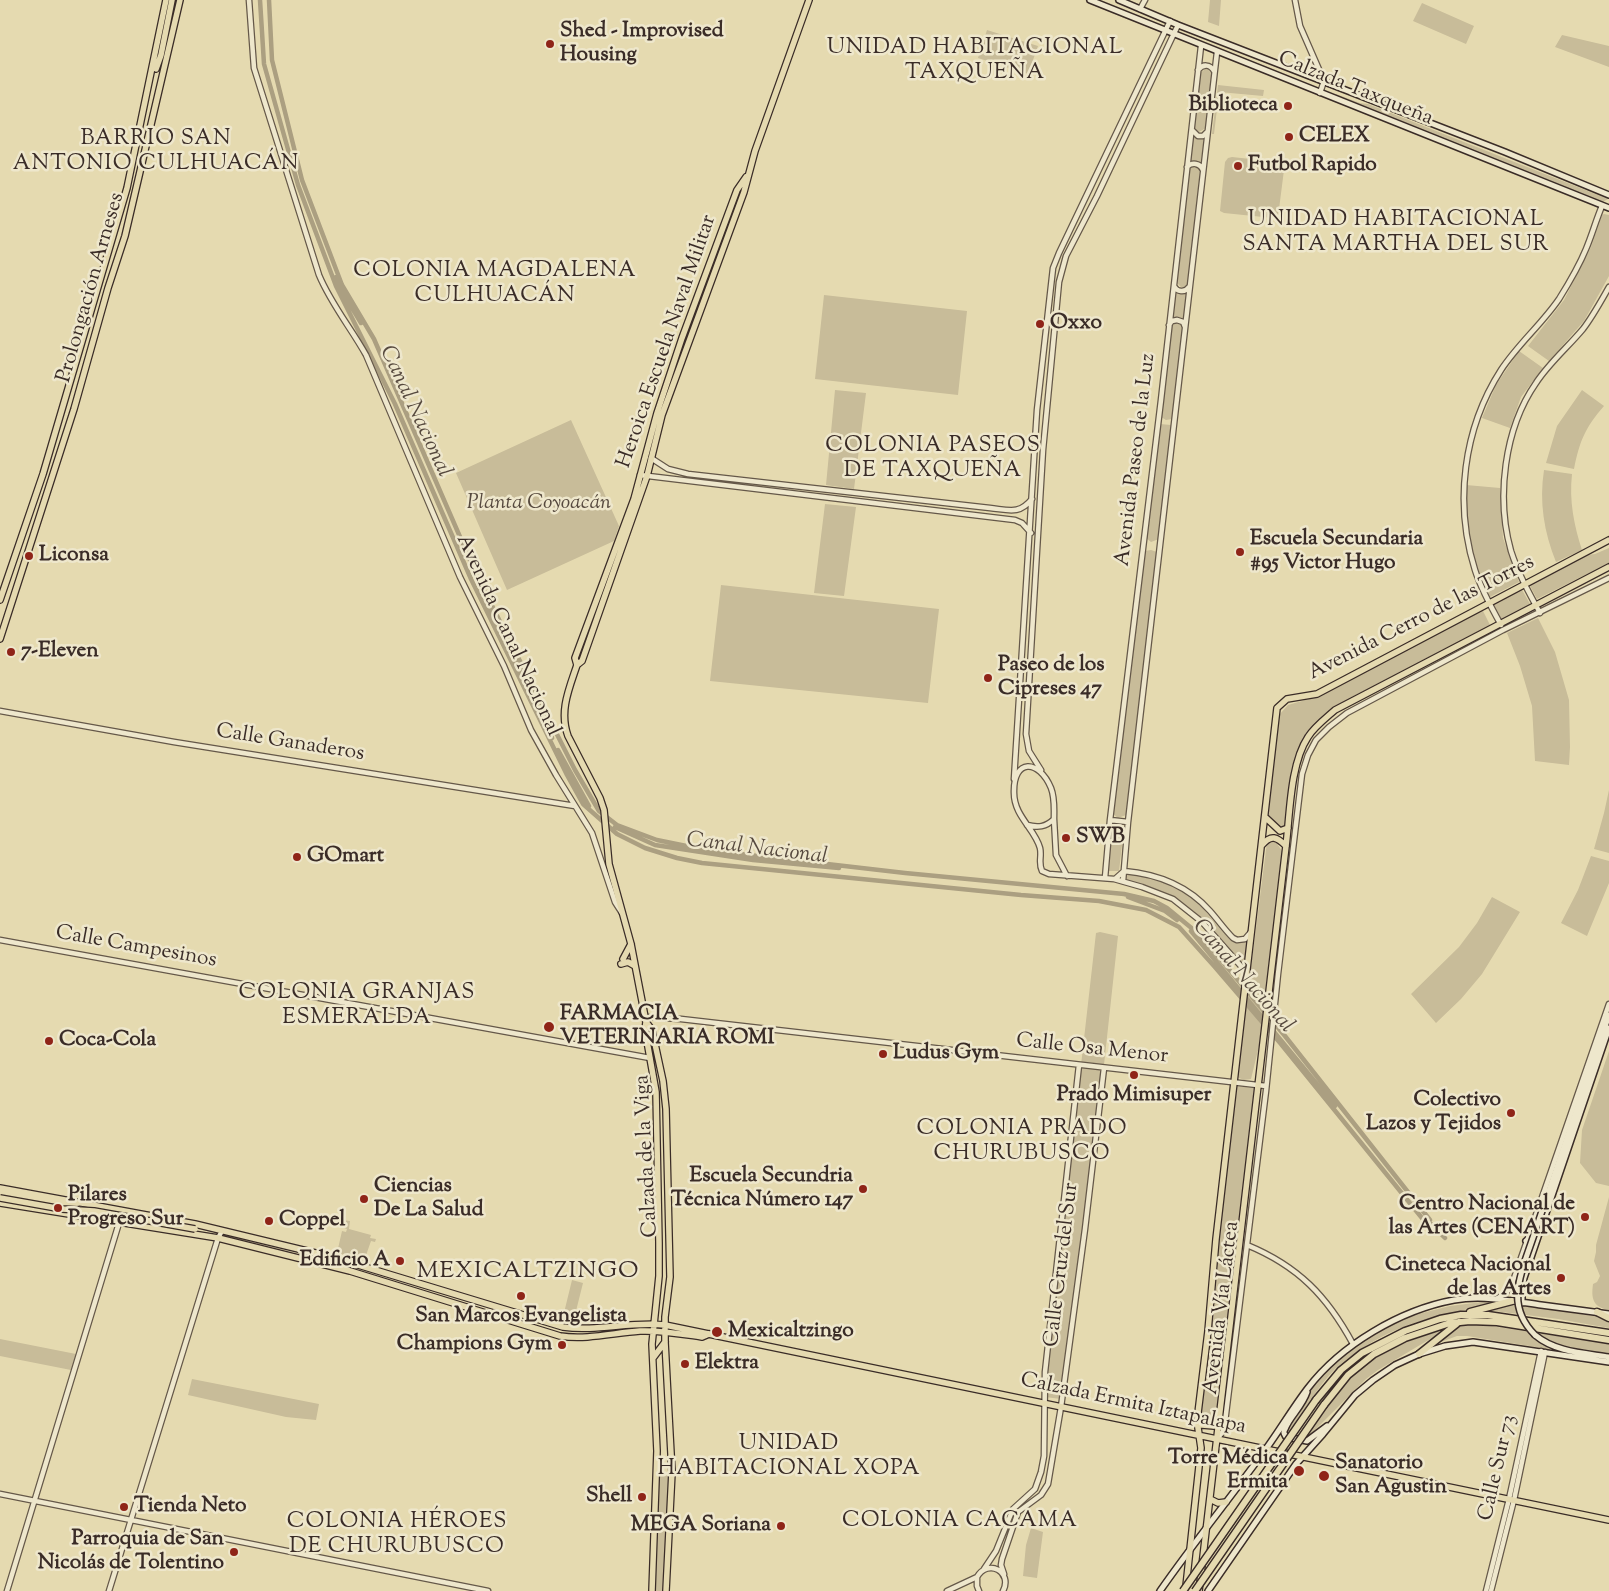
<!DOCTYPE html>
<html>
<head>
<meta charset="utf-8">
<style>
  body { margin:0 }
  canvas { display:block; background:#e5dab0 }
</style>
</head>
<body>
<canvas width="1609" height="1591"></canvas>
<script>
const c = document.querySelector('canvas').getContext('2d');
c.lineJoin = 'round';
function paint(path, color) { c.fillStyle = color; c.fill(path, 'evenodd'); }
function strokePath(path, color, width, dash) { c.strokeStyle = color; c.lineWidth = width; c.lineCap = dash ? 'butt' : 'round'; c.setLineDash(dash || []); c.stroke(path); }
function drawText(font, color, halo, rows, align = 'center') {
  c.font = font + ' "Sorts Mill Goudy",serif'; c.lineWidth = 5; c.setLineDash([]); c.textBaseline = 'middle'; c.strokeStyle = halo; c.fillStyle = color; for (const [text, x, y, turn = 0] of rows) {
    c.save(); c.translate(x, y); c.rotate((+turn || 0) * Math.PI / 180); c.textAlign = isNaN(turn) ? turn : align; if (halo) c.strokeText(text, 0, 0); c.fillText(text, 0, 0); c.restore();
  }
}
paint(new Path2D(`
  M1210,0H1221L1219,26L1208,22Z
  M1422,3L1474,26L1466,44L1413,21Z
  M987,30L1038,46L1028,74L978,58Z
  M1562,35L1609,46V67L1555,47Z
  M1207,68L1212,74L1206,128L1199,132L1195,130L1194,127L1201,72Z
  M1218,85L1264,90L1263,96L1219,92L1214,134H1212Z
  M1336,94L1360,103L1368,104L1608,199L1601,203L1335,96Z
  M1193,135L1196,137L1204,136L1201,164L1196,162L1190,163Z
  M1232,157L1278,162L1283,165L1284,170L1278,217L1273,218L1224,213L1220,211L1225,162L1228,158Z
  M1193,167L1198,168L1200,170L1188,285L1182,288L1177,283L1190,169Z
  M1604,214L1609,215V276L1584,321L1549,361L1528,346L1564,300L1591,247L1602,215Z
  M1176,291L1181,293L1187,292L1184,321L1179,318L1173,319Z
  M824,295L967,311L958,395L815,379Z
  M1178,322L1183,326L1172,419L1166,420L1161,417L1172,325Z
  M1519,351L1543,368L1521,397L1510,428L1482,418L1496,385Z
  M835,390L866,393L854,489L826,485Z
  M1582,390L1604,406C1585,428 1580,440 1574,469L1546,463L1557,426Z
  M571,420L619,526L614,541L507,590L456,473Z
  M1160,424L1171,425L1159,539L1151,542L1145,537Z
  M1544,470L1572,474C1569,501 1574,525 1582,550L1556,562C1544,532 1539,502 1544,470Z
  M1466,485L1500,488L1503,538L1519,582L1490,597C1470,556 1465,531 1466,485Z
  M825,504L856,507L844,596L814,593Z
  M1609,548V563L1537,599L1529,584L1586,555L1595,554Z
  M1151,550L1157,552L1126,815L1118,818L1112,813L1145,551Z
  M721,585L939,609L928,703L710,681Z
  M1521,588L1530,604L1501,620L1492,604Z
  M1482,609L1490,625L1350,698L1313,727L1305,735L1294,762L1286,823L1283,827L1279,826L1267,817L1280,714L1288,705L1316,697Z
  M1538,618L1555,652L1569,700L1570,747L1569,765L1535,761L1532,706L1520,666L1507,633Z
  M1609,790V853L1594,849L1604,813Z
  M1113,827L1124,828L1119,871H1108Z
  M1274,839L1282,851L1259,1046L1251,1079L1244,1080L1237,1077L1267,842Z
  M1591,856L1609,861V883L1587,936L1561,923L1578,890Z
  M1126,873C1142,873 1177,884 1189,894C1204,908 1217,926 1231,941L1240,943L1249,940L1246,967L1201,919L1173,898L1125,879Z
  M1492,897L1520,912L1482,974L1461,999L1436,1023L1411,994L1459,947L1477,923Z
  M1100,932L1118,936L1103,1074L1061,1399L1045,1397L1065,1206L1096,933Z
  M1609,1051V1186L1596,1183L1580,1163L1582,1130Z
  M1235,1086L1254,1088L1216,1420L1213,1424L1202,1423L1200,1418Z
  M1609,1197V1310C1593,1307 1591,1299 1593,1284L1597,1282L1600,1276L1594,1261L1596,1252V1245Z
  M342,1220L350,1221L349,1229L371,1235L370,1238L376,1239L375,1242L371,1241L364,1261L337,1253L342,1231L346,1232L347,1229L341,1227Z
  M572,1280L583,1283L573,1323L562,1321Z
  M1490,1301L1499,1302C1447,1315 1402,1319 1356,1353C1349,1358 1341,1363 1335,1369C1317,1388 1303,1412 1288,1434L1287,1430L1308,1400L1312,1388L1333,1363L1362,1341L1396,1322L1422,1313L1450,1306Z
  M1513,1304L1593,1316L1609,1320V1328L1558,1319L1486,1310Z
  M1473,1324L1491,1326L1609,1344V1354L1568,1347L1567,1352L1467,1336H1457L1438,1343L1461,1326Z
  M1447,1329L1378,1370L1366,1379L1305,1440C1319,1419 1332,1396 1349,1378C1376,1352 1412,1339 1447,1329Z
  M0,1339L76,1354L71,1370L0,1356Z
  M192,1379L319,1404L316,1420L286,1417L188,1395Z
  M664,1474L669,1477L664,1591H651L658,1476Z
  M1031,1528L1043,1532L1037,1578L1023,1576L1026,1545Z`), '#c8bc99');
strokePath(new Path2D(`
  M260,0L264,64L298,185L336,286L395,404L471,579L567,775L583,804L617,834L645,848L677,858L702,863L1021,895L1099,901L1146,910L1179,927L1214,966L1281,1044L1426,1223L1430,1220L1285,1036L1200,935L1167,908L1154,901L1124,894L905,873L706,850L657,840L617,825L599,811L575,770L477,576L374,339L342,285L302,180L272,60L269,0
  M336,277L340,288L361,323
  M481,590L552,738
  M558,750L589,806
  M615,827L655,845L753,860L839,868
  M1128,897L1165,911L1177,920
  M1191,931L1335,1106
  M1426,1219L1445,1238`), '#ab9f81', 4.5);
const tertiary = new Path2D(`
  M249,0L254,68L319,275C331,304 351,328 366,355L460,577L504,666L531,730L556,775L592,833L615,902L622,913
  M1295,0L1300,26L1324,81L1320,93
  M1140,9L1145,0
  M1198,70C1203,64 1210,64 1214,71
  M1192,130L1198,136H1203L1207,132
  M1187,167C1192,162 1200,163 1203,170
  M1174,286C1177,292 1185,293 1189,287
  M1169,325L1172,321L1177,320L1183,322L1185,327
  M651,458L668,469L688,474L990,508C1009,510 1019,515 1032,499
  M640,475L1015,520L1022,523L1031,533
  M1540,613C1529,593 1518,573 1511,551C1496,498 1504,429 1536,383C1549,363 1568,347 1583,329C1593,316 1601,301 1609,287
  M1501,625C1491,607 1481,589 1475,570C1454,504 1463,429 1501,370C1518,344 1542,324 1559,299C1569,283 1579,266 1586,249C1592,235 1596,220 1602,206
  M0,711L174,742L575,806
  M1041,770L1029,751L1026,734L1043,450L1059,282L1066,256L1097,196L1178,25
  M1014,779L1037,410L1053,268L1059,253L1170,21
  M1054,819L1056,855L1067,876
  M1110,820L1128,822
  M1027,825C1038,828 1046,827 1054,819C1054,809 1055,798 1051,788C1039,759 1013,758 1014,793C1014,816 1035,829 1040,848C1042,856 1038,863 1042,871L1049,874L1114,879L1142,887L1173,899L1202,922L1247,973
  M1105,878L1110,820L1161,400L1201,46
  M1115,879L1124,871C1158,874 1188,886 1210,911C1218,920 1225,930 1233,938L1237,940L1245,939L1251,932
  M1123,881L1128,822L1217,52
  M0,940L650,1058
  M645,1017L681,1019L1266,1086
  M1247,1245C1298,1266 1327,1296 1353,1344
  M1496,1299L1505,1294L1511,1287L1609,1004
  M1217,1439L1224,1430L1266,1091L1278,974L1302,774L1308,755L1316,740L1329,727L1347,713L1503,630L1609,578
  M0,1494L488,1591
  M984,1569L996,1551L1013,1509L1035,1489L1041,1472L1044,1456L1045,1372L1079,1065
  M1004,1574L1001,1565L1002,1559L1018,1512L1041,1495L1048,1484L1061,1407L1085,1229L1104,1068
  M7,1591L119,1223
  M109,1591L218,1238L222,1231
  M947,1591L977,1577
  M979,1591L977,1586V1577C988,1558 1013,1572 1003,1591
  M1486,1591L1509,1499L1541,1351
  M1491,1591L1514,1500L1545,1352`);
const secondary = new Path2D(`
  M1090,0L1609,208
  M1119,0L1178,25L1505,152L1609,195
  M1543,1208L1609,1015
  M1531,1229L1532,1234L1538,1235
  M1526,1241L1531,1238L1534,1240
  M1522,1303V1288L1524,1278L1609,1028
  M1535,1335C1555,1352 1584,1353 1609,1357
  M1307,1392C1302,1407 1290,1416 1285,1429C1283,1433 1284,1433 1286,1437L1307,1441L1327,1426
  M1160,1591C1192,1545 1227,1502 1260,1457C1277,1435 1291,1410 1308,1388C1341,1345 1400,1310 1454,1300C1483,1295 1513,1301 1541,1305C1564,1308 1586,1311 1609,1314
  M1208,1591L1296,1464L1323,1434L1355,1395L1373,1380L1395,1365L1419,1354L1445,1346L1473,1342L1609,1362`);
const primary = new Path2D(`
  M156,69L161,55L172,0
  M0,600L43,474L127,188L166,0
  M0,639L74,409L108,288L125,236L180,0
  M577,665L575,658L634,499L657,413L682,338L737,190L746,177
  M1265,817L1280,831L1288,828
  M1262,845C1271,834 1277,837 1286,846
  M623,959L631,944
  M621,964L628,962L635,966
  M646,1022L652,1030L663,1081L666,1109L670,1277L665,1317V1342L672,1472L666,1591
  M0,1188L195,1224L332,1257L563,1327C597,1332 631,1321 665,1325L1609,1520
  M0,1193L69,1205L83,1210
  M0,1203L218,1238L350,1271L560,1336C587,1340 613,1333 640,1331C661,1330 682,1334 702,1337L709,1334
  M653,1358L665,1342
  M1197,1421L1202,1425L1214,1426L1219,1423
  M1210,1499L1218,1503L1226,1502
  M1186,1586L1201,1448L1197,1421L1208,1331L1216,1239L1277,708L1287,699L1317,694L1609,540
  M652,1591L657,1451L652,1344L659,1276V1243L656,1092L645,1030L646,1022L631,944L609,864L604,810L600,798L568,736C559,711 569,689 577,665L582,661L647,476L662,415L744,192L755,151L809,0
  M1199,1591L1286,846C1290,814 1290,764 1308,737C1314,727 1326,718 1335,710L1609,567`);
const motorway = new Path2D(`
  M1470,1312L1512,1301
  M1597,1312L1609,1318
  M1419,1354L1459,1322
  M1316,1400L1341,1370L1362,1353L1405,1331L1440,1319L1461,1315H1488L1609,1333
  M1324,1405L1348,1375L1374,1354L1405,1338L1450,1323L1470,1321L1497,1322L1609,1340`);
strokePath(tertiary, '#655849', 7);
strokePath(secondary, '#3a2c27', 8);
strokePath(primary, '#3a2c27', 8);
strokePath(motorway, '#3a2c27', 9);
strokePath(tertiary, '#eee7cc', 4.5);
strokePath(secondary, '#eee7cc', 5);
strokePath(primary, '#e5dab0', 5.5);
strokePath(motorway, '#e5dab0', 6);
const secondaryBridge = new Path2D(`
  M1535,1335C1509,1309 1517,1283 1528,1252C1533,1238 1538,1223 1543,1208`);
const primaryBridge = new Path2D(`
  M0,1198L62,1209L94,1211L195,1229`);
const motorwayBridge = new Path2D(`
  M1183,1591L1316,1400
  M1195,1591L1324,1405`);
strokePath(secondaryBridge, '#3a2c27', 8, []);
strokePath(primaryBridge, '#3a2c27', 8, []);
strokePath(motorwayBridge, '#3a2c27', 9, []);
strokePath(secondaryBridge, '#eee7cc', 5);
strokePath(primaryBridge, '#e5dab0', 5.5);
strokePath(motorwayBridge, '#e5dab0', 6);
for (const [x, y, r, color] of [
  [550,44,5,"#8f2418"],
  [1288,106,5,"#8f2418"],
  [1289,137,5,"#8f2418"],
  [1238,166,5,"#8f2418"],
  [1040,324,5,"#8f2418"],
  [1240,552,5,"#8f2418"],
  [29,556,5,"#8f2418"],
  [11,652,5,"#8f2418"],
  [988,678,5,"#8f2418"],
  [1066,838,5,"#8f2418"],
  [297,857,5,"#8f2418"],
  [549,1027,6,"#8f2418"],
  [49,1041,5,"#8f2418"],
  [883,1054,5,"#8f2418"],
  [1134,1075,5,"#8f2418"],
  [1511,1113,5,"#8f2418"],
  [863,1189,5,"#8f2418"],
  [364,1199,5,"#8f2418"],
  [58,1208,5,"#8f2418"],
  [1585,1217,5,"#8f2418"],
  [269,1221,5,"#8f2418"],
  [400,1261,5,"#8f2418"],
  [1561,1278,5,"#8f2418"],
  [521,1296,5,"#8f2418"],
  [717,1332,6,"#8f2418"],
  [562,1345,5,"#8f2418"],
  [685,1364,5,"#8f2418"],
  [1299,1471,6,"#8f2418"],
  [1324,1476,6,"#8f2418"],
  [642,1497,5,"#8f2418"],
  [124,1507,5,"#8f2418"],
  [781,1526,5,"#8f2418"],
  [234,1552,5,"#8f2418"]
]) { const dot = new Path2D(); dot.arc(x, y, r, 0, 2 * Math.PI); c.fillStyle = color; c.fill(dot); strokePath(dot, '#eee7cc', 2); }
drawText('bold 21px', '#3a2c27', '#eee7cc', [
  ["Shed - Improvised",560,32],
  ["Housing",560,56],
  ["Biblioteca",1278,106,"right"],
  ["CELEX",1299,137],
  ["Futbol Rapido",1248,166],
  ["Oxxo",1050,324],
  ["Escuela Secundaria",1250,540],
  ["#95 Victor Hugo",1250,564],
  ["Liconsa",39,556],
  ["7-Eleven",21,652],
  ["Paseo de los",998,666],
  ["Cipreses 47",998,690],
  ["SWB",1076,838],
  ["GOmart",307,857],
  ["FARMACIA",560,1015],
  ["VETERINARIA ROMI",560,1039],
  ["Coca-Cola",59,1041],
  ["Ludus Gym",893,1054],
  ["Prado Mimisuper",1134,1096,"center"],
  ["Colectivo",1501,1101,"right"],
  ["Lazos y Tejidos",1501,1125,"right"],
  ["Escuela Secundria",853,1177,"right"],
  ["Técnica Número 147",853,1201,"right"],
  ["Ciencias",374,1187],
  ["De La Salud",374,1211],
  ["Pilares",68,1196],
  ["Progreso Sur",68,1220],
  ["Centro Nacional de",1575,1205,"right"],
  ["las Artes (CENART)",1575,1229,"right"],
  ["Coppel",279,1221],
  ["Edificio A",390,1261,"right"],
  ["Cineteca Nacional",1551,1266,"right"],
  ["de las Artes",1551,1290,"right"],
  ["San Marcos Evangelista",521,1317,"center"],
  ["Mexicaltzingo",728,1332],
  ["Champions Gym",552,1345,"right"],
  ["Elektra",695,1364],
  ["Torre Médica",1288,1459,"right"],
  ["Ermita",1288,1483,"right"],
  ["Sanatorio",1335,1464],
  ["San Agustin",1335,1488],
  ["Shell",632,1497,"right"],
  ["Tienda Neto",134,1507],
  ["MEGA Soriana",771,1526,"right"],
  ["Parroquia de San",224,1540,"right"],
  ["Nicolás de Tolentino",224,1564,"right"]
], 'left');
drawText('21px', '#3a2c27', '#eee7cc', [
  ["Calzada Taxqueña",1355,90,22],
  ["Prolongación Arneses",92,288,-74],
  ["Heroica Escuela Naval Militar",668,342,-71],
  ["Avenida Paseo de la Luz",1137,460,-83],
  ["Avenida Cerro de las Torres",1422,619,-27],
  ["Avenida Canal Nacional",507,636,65],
  ["Calle Ganaderos",290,744,9],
  ["Calle Campesinos",136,948,10],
  ["Calle Osa Menor",1092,1050,6],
  ["Calzada de la Viga",648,1156,-93],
  ["Calle Cruz del Sur",1063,1265,-83],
  ["Avenida Vía Láctea",1223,1308,-83],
  ["Calzada Ermita Iztapalapa",1133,1405,12],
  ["Calle Sur 73",1499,1468,-77]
]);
drawText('italic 21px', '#56493e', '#eee7cc', [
  ["Planta Coyoacán",539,504]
]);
c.letterSpacing = '1px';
drawText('22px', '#3a2c27', '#eee7cc', [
  ["UNIDAD HABITACIONAL",975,49],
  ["TAXQUEÑA",975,74],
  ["BARRIO SAN",156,140],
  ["ANTONIO CULHUACÁN",156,165],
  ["UNIDAD HABITACIONAL",1396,221],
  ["SANTA MARTHA DEL SUR",1396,246],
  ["COLONIA MAGDALENA",495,272],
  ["CULHUACÁN",495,297],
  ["COLONIA PASEOS",933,447],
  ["DE TAXQUEÑA",933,472],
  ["COLONIA GRANJAS",357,994],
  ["ESMERALDA",357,1019],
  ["COLONIA PRADO",1022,1130],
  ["CHURUBUSCO",1022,1155],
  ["UNIDAD",789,1445],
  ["HABITACIONAL XOPA",789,1470],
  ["COLONIA CACAMA",960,1522],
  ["COLONIA HÉROES",397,1523],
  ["DE CHURUBUSCO",397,1548]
]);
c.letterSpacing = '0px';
drawText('italic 22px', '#56493e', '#eee7cc', [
  ["Canal Nacional",414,412,65],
  ["Canal Nacional",757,850,7],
  ["Canal Nacional",1242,977,49]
]);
c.letterSpacing = '1px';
drawText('24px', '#3a2c27', '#eee7cc', [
  ["MEXICALTZINGO",528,1273]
]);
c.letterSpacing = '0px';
</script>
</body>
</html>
